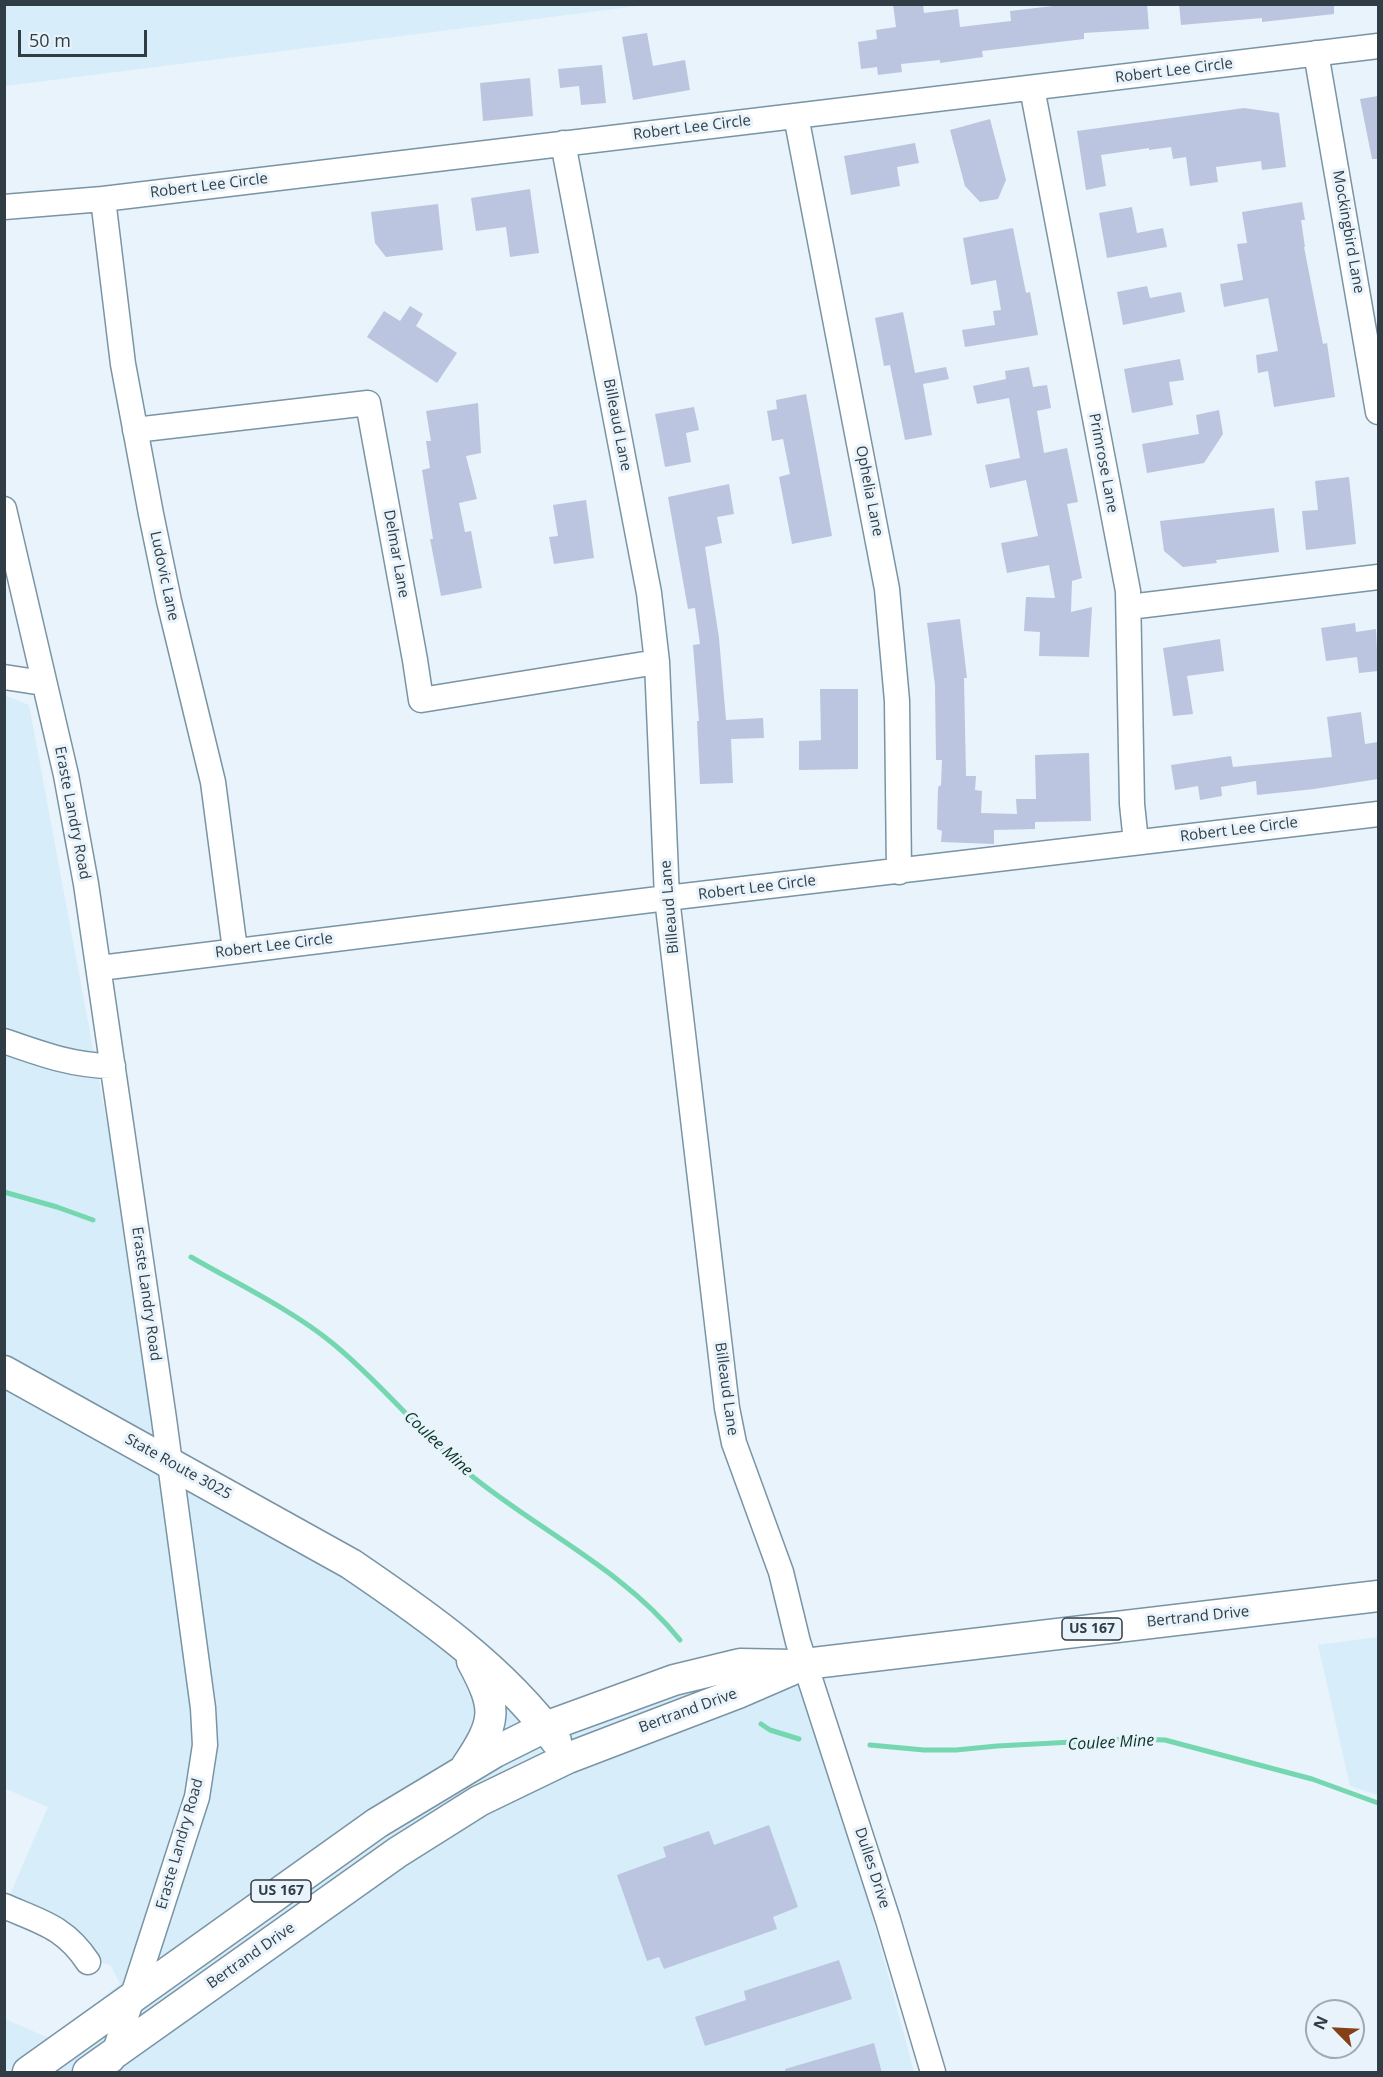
<!DOCTYPE html>
<html>
<head>
<meta charset="utf-8">
<style>
  body { margin:0 }
  #map { position:relative; width:1383px; height:2077px; overflow:hidden; background:#e8f3fb; font-family:"Open Sans",sans-serif }
  canvas { display:block }
  .frame { position:absolute; inset:0; border:6px solid #313d44; pointer-events:none }
  .north { position:absolute; left:1305px; top:1999px; width:60px; height:60px; box-sizing:border-box; background:#e8f3fb; border:2px solid #9faab2; border-radius:50%; rotate:294deg; font-size:16px; font-weight:700; line-height:24px; text-align:center; color:#313d44 }
  .north::after { content:''; display:block; margin:auto; width:21px; height:27px; background:#854017; clip-path:polygon(50% 0,100% 100%,50% 72%,0 100%) }
  .scale { position:absolute; left:18px; top:30px; width:129px; height:27px; box-sizing:border-box; border:3px solid #313d44; border-top:0; padding-left:8px; font-size:18px; line-height:21px; white-space:nowrap; color:#313d44; -webkit-text-stroke:4px #e8f3fb; paint-order:stroke }
</style>
</head>
<body>
<div id="map">
<canvas width="1383" height="2077"></canvas>
<div class="frame"></div>
<div class="north">N</div>
<div class="scale">50 m</div>
</div>
<script>
const c = document.querySelector('canvas').getContext('2d');
c.lineJoin = 'round';
function paint(path, color) { c.fillStyle = color; c.fill(path, 'evenodd'); }
function strokePath(path, color, width, dash) { c.strokeStyle = color; c.lineWidth = width; c.lineCap = dash ? 'butt' : 'round'; c.setLineDash(dash || []); c.stroke(path); }
function drawText(font, color, halo, rows, align = 'center') {
  c.font = font + ' "Open Sans",sans-serif'; c.lineWidth = 6; c.setLineDash([]); c.textBaseline = 'middle'; c.strokeStyle = halo; c.fillStyle = color; for (const [text, x, y, turn = 0] of rows) {
    c.save(); c.translate(x, y); c.rotate((+turn || 0) * Math.PI / 180); c.textAlign = isNaN(turn) ? turn : align; if (halo) c.strokeText(text, 0, 0); c.fillText(text, 0, 0); c.restore();
  }
}
paint(new Path2D(`
  M5,4H646V5L5,86Z
  M4,695L29,705L170,1462L351,1564L545,1727L805,1664L914,2072H5V2019L51,2039L120,1984L111,1966L5,1920V1906L48,1807L4,1788Z
  M1378,1637V1795L1350,1786L1318,1645Z`), '#d7edfa');
strokePath(new Path2D(`
  M4,1192L57,1207L93,1220
  M191,1257C236,1283 292,1310 331,1342C381,1382 422,1436 473,1477C540,1531 625,1571 680,1640
  M761,1724L770,1730L799,1739
  M870,1745L924,1750H956L997,1746L1130,1739L1165,1740L1312,1779L1378,1803`), '#75d7b0', 5);
paint(new Path2D(`
  M893,4H923L924,13L958,9L960,27L1011,21L1010,11L1070,4H1147L1149,29L1084,33V39L982,51L983,57L940,63V60L901,64L902,72L878,75L877,67L861,69L858,42L877,39L876,30L896,27Z
  M1179,4H1334V14L1262,22V18L1181,25Z
  M647,33L653,66L685,60L690,90L633,100L622,37Z
  M602,65L606,103L581,105L579,86L560,88L558,69Z
  M530,78L533,116L483,121L480,83Z
  M1378,96V159H1372L1360,99Z
  M1244,108L1279,113L1286,167L1262,170L1261,161L1216,167L1218,182L1190,186L1186,157L1173,159L1171,147L1149,150V148L1101,155L1106,186L1086,190L1077,131Z
  M990,119L1006,180L998,199L980,202L965,186L950,130Z
  M915,143L919,163L897,167L900,186L851,195L844,156Z
  M530,189L539,253L510,257L506,227L476,231L471,198Z
  M1302,202L1305,220H1301L1305,247H1304L1323,344L1327,343L1335,397L1274,407L1268,371L1258,373L1256,355L1278,351L1268,298L1224,307L1220,284L1243,280L1237,244L1247,243L1242,212Z
  M438,204L443,250L386,257L375,243L371,212Z
  M1132,207L1137,233L1163,228L1167,247L1107,258L1099,213Z
  M1013,228L1026,293L1030,292L1038,335L965,347L962,330L995,325L993,311L1001,310L996,280L971,285L963,238Z
  M1147,286L1150,298L1181,292L1185,312L1123,325L1117,292Z
  M410,306L423,314L416,326L457,353L437,383L367,337L384,311L400,321Z
  M903,312L915,373L946,367L949,379L923,384L932,435L905,440L890,365L884,366L875,318Z
  M1180,359L1184,380L1169,382L1173,405L1132,413L1124,369Z
  M1029,367L1033,387L1047,385L1051,408L1037,411L1044,453L1067,448L1078,502L1067,504L1082,578L1072,581L1071,612L1092,607L1089,657L1039,656L1040,632L1024,631L1026,597L1055,598L1049,565L1007,573L1001,543L1038,536L1026,480L990,488L985,465L1020,458L1009,398L977,404L973,386L1006,379L1005,371Z
  M806,394L832,536L792,544L779,477L790,474L783,439L772,441L767,411L777,409L776,400Z
  M478,403L481,453L466,456L477,499L459,503L465,532L471,531L482,588L441,596L430,539H433L422,470L430,468L426,441H431L426,411Z
  M694,407L699,430L686,433L691,462L665,467L655,414Z
  M1219,410L1223,434L1204,463L1147,473L1142,444L1199,434L1196,415Z
  M1349,477L1356,544L1306,550L1302,511L1318,510L1315,481Z
  M729,484L734,514L717,517L722,543L705,547L719,638L726,720L763,718L764,738L731,739L733,783L700,784L697,721H699L693,645L700,644L695,608L688,609L668,497Z
  M586,500L594,558L554,564L549,537L558,536L553,505Z
  M1274,508L1279,552L1216,560L1217,563L1183,567L1164,551L1160,521Z
  M960,619L967,678H964L966,776H976L975,790L982,791L981,813L1017,814L1016,799H1036L1035,755L1089,753L1091,821L1035,822V829L994,830V844L941,842L942,831L937,829L938,787L941,785L942,760H936L935,685L927,623Z
  M1355,623L1356,632L1376,629L1378,671L1359,673L1357,657L1326,661L1321,628Z
  M1220,639L1224,671L1187,676L1193,714L1173,716L1163,648Z
  M820,689H858V769L799,770V741L821,740Z
  M1361,712L1365,744L1378,742V779L1314,789L1257,795L1256,781L1221,787L1222,796L1200,800L1198,786L1175,790L1171,765L1231,756L1233,767L1332,757L1327,717Z
  M769,1825L798,1907L773,1917L777,1929L664,1969L659,1957L647,1961L617,1875L666,1857L663,1847L709,1831L714,1845Z
  M839,1960L852,1999L705,2046L695,2017L746,2000L744,1991Z
  M874,2043L882,2073H785V2069Z`), '#bbc5df');
const minor = new Path2D(`
  M1316,53L1378,412
  M1032,88L1128,591L1132,804L1136,842
  M796,116L887,589L897,701L899,872
  M563,143L649,593L657,662L667,898L727,1408L734,1443L781,1572L798,1642L888,1920L933,2072
  M103,199L123,364L151,514L169,601L213,782L235,950
  M4,207L103,199L1378,46
  M135,430L368,403L415,660L421,700L657,662
  M4,509L66,775L86,884L164,1419L203,1708L205,1745L197,1797L112,2060
  M1129,607L1378,577
  M4,677L43,683
  M100,968L667,898L1378,814
  M4,1041C41,1054 74,1066 113,1066
  M4,1906C41,1922 65,1927 88,1962`);
const major = new Path2D(`
  M4,1371L351,1564C426,1615 501,1667 556,1741
  M466,1767C497,1721 498,1709 472,1661
  M28,2072L377,1823L495,1752L545,1727L674,1680L740,1664L793,1665
  M88,2072L398,1852L479,1801L568,1758L738,1693L805,1664L1378,1596`);
strokePath(minor, '#7994a5', 27);
strokePath(major, '#7994a5', 33);
strokePath(minor, '#fff', 24);
strokePath(major, '#fff', 30);
for (const [x, y, w] of [
  [1092,1629,60],
  [281,1891,60]
]) { const box = new Path2D(); box.roundRect(x - w / 2, y - 11, w, 22, 4.5); c.fillStyle = '#e8f3fb'; c.fill(box); strokePath(box, '#313d44', 1.5); }
drawText('bold 14px', '#313d44', null, [
  ["US 167",1092,1629],
  ["US 167",281,1891]
]);
drawText('15px', '#313d44', '#e8f3fb', [
  ["Robert Lee Circle",1174,71,-7],
  ["Robert Lee Circle",692,128,-7],
  ["Robert Lee Circle",209,186,-7],
  ["Mockingbird Lane",1348,232,80],
  ["Billeaud Lane",617,425,79],
  ["Primrose Lane",1103,463,79],
  ["Ophelia Lane",869,491,79],
  ["Delmar Lane",396,554,80],
  ["Ludovic Lane",164,576,78],
  ["Eraste Landry Road",72,813,79],
  ["Robert Lee Circle",1239,830,-7],
  ["Robert Lee Circle",757,888,-7],
  ["Billeaud Lane",670,907,-95],
  ["Robert Lee Circle",274,946,-7],
  ["Eraste Landry Road",146,1294,82],
  ["Billeaud Lane",726,1389,82],
  ["State Route 3025",178,1467,29],
  ["Bertrand Drive",1198,1617,-6],
  ["Bertrand Drive",688,1711,-20],
  ["Eraste Landry Road",180,1844,-74],
  ["Dulles Drive",872,1868,72],
  ["Bertrand Drive",251,1956,-35]
]);
drawText('italic 16px', '#073525', '#e8f3fb', [
  ["Coulee Mine",438,1444,43],
  ["Coulee Mine",1111,1743,-3]
]);
</script>
</body>
</html>
